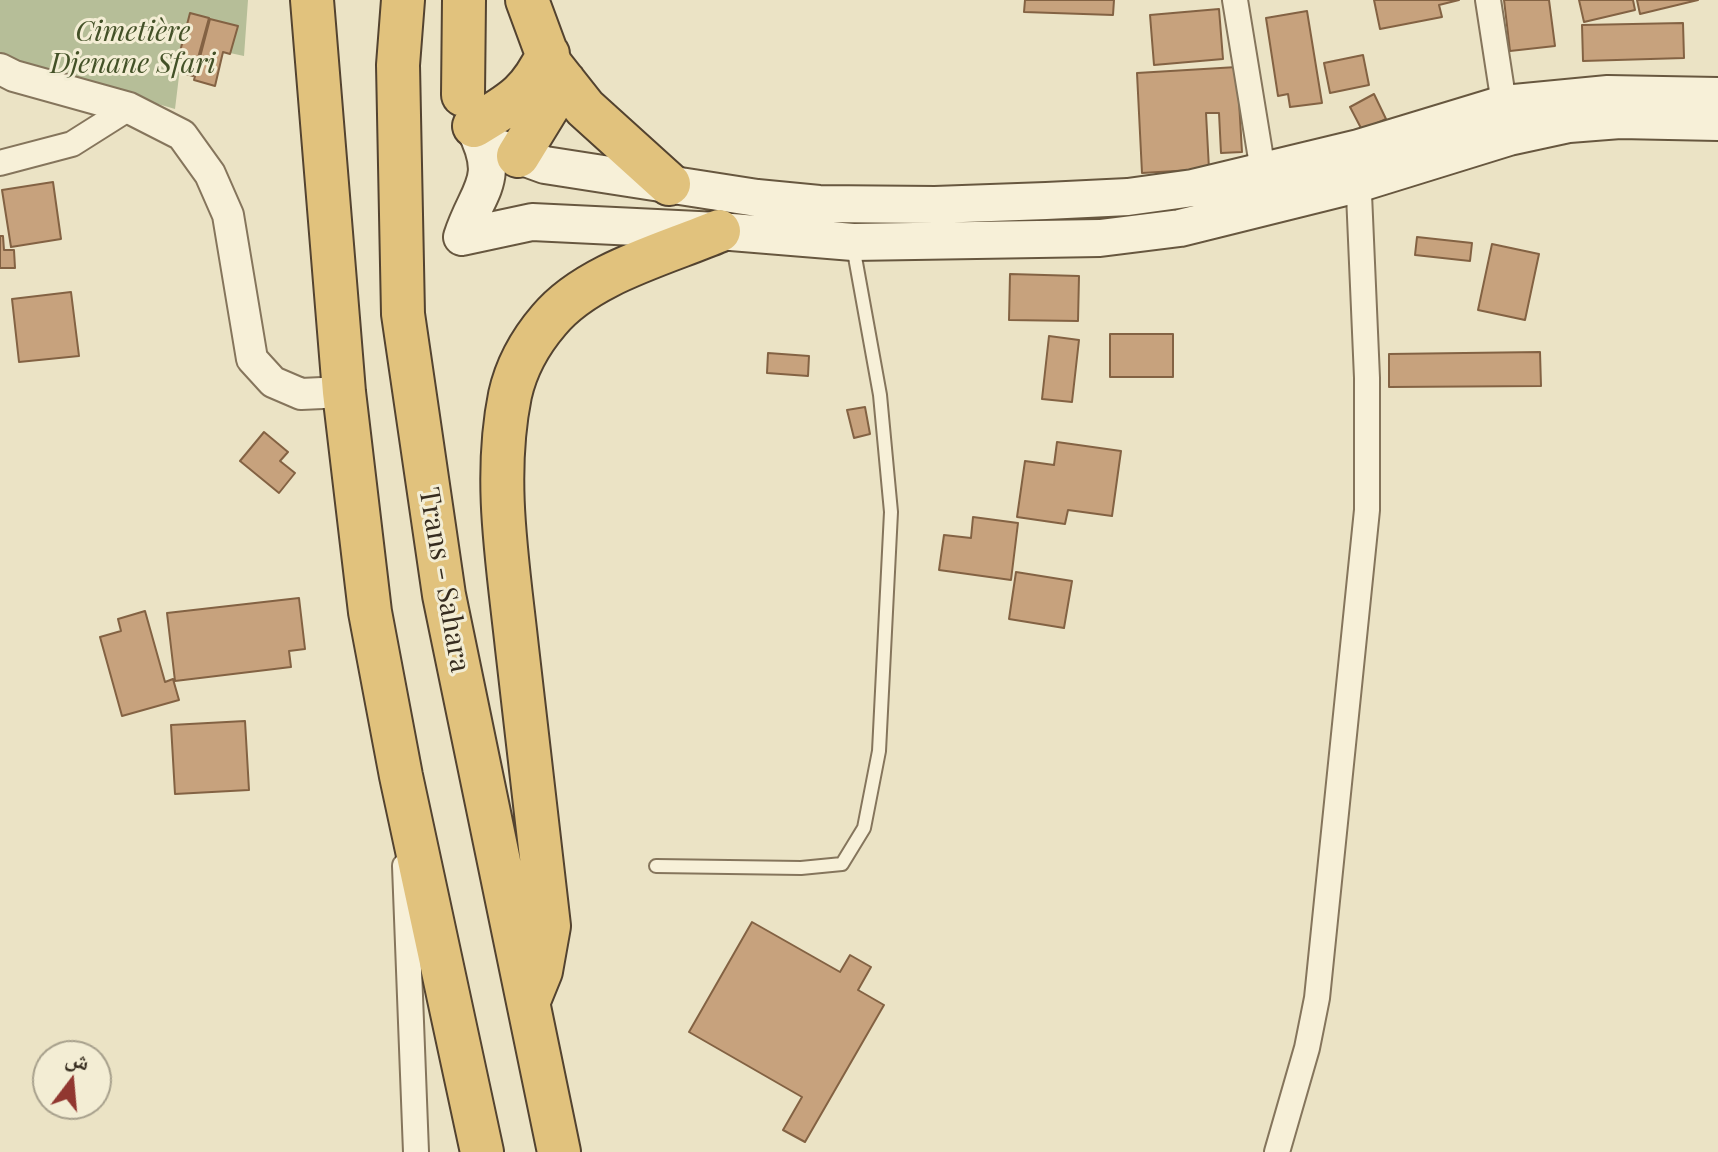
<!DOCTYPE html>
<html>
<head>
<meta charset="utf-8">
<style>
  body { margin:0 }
  #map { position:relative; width:1718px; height:1152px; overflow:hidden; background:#ebe3c5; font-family:"Playfair Display","Noto Naskh Arabic",serif }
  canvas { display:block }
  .north { position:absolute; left:32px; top:1040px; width:80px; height:80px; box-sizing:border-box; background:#f3edd4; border:2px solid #a7a08c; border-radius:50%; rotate:16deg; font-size:22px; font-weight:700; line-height:32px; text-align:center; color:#362c1f }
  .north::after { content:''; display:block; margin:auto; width:28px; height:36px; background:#913730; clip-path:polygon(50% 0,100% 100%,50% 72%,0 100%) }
</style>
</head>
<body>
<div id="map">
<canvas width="1718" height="1152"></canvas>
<div class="north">ش</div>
</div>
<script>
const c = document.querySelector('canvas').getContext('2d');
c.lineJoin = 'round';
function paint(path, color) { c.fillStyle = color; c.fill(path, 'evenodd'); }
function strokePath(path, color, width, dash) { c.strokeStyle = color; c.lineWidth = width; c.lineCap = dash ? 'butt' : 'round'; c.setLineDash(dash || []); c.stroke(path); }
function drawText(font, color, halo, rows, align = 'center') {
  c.font = font + ' "Playfair Display",serif'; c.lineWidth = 6; c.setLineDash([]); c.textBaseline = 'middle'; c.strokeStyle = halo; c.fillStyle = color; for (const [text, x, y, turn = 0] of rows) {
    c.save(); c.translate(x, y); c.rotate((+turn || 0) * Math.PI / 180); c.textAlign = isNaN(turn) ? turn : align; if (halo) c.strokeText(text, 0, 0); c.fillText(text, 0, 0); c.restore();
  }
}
paint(new Path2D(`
  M0,0H248L244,56L183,43L175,109L0,58Z`), '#b6be98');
const building = new Path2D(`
  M1025,0H1114L1113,15L1024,12Z
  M1374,0H1459L1439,5L1442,17L1380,29Z
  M1504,0H1549L1555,46L1510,51Z
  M1579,0H1633L1635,10L1584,22Z
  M1637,0H1698L1640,14Z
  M1219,9L1223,59L1154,65L1150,15Z
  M1307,11L1322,103L1290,107L1288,94L1278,96L1266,18Z
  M190,13L209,18L193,76L175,71Z
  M210,19L238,26L230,54L223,52L215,86L194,80Z
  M1683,23L1684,58L1583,61L1582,25Z
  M1363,55L1369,85L1330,93L1324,63Z
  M1237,67L1242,152L1221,153L1219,113H1206L1209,169L1142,173L1137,73Z
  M1374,94L1386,119L1362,130L1350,107Z
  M53,182L61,239L11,247L2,190Z
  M0,236H3L4,250H14L15,268H0Z
  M1417,237L1472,243L1470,261L1415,255Z
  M1492,244L1539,254L1525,320L1478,310Z
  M1010,274L1079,276L1078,321L1009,320Z
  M71,292L79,356L19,362L12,299Z
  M1110,334H1173V377H1110Z
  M1049,336L1079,340L1072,402L1042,399Z
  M1540,352L1541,386L1389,387V354Z
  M768,353L809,356L808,376L767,373Z
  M865,407L870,434L854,438L847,410Z
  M264,432L288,452L280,461L295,473L279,493L240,461Z
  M1057,442L1121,451L1112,516L1068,510L1065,524L1017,517L1025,461L1054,465Z
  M973,517L1018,523L1011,580L939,570L944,535L971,538Z
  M1016,572L1072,581L1064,628L1009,619Z
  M299,598L305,649L289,651L291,667L175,681L167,613Z
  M145,611L165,682L173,679L179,700L122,716L100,637L121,631L118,619Z
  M245,721L249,790L175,794L171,725Z
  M752,922L840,972L850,955L871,967L858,990L884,1005L805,1142L783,1130L802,1097L689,1032Z`);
paint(building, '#c7a27d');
strokePath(building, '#836243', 2);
const service = new Path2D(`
  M656,866L801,868L842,864L864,828L879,751L891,512L880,395L853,246`);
const minor = new Path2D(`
  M1235,0L1263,171
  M1488,0L1504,104
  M0,163L72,144L129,108
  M405,866L416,1152
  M1277,1152L1307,1048L1317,998L1367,510V378L1358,171`);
const tertiary = new Path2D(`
  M0,69L14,76L129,108L182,135L210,174L228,215L252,359L273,382L301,394L344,392`);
const secondary = new Path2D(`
  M482,142L545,165L757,198L819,204L935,205L1046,201L1128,197L1193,188L1359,148L1504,104L1608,94L1718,96
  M462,237L532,222L719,231L853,242L1100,238L1180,228L1357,184L1509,137L1569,124L1620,120L1718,122
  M462,237C478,188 502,181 474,127`);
const trunk = new Path2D(`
  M312,0L344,392L370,612L401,776L482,1152
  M403,0L398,65L403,314L444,595L559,1152
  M527,0L551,65L585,108L669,184
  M463,95L464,0
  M474,126C511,103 528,96 548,54
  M518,156L564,81
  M530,998L541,971L549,926C538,833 528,741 517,648C508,564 493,479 510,395C516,368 531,341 549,320C587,274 664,254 719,231`);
strokePath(service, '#85755c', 16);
strokePath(minor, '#85755c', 28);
strokePath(tertiary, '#85755c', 34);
strokePath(secondary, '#67573f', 40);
strokePath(trunk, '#534330', 46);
strokePath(service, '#f7f0d8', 12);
strokePath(minor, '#f7f0d8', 24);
strokePath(tertiary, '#f7f0d8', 30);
strokePath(secondary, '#f7f0d8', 36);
strokePath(trunk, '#e1c27d', 42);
drawText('italic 28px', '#435127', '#f3edd4', [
  ["Cimetière",133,32],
  ["Djenane Sfari",133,64]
]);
drawText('28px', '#362c1f', '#f3edd4', [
  ["Trans - Sahara",444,580,80]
]);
</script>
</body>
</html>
